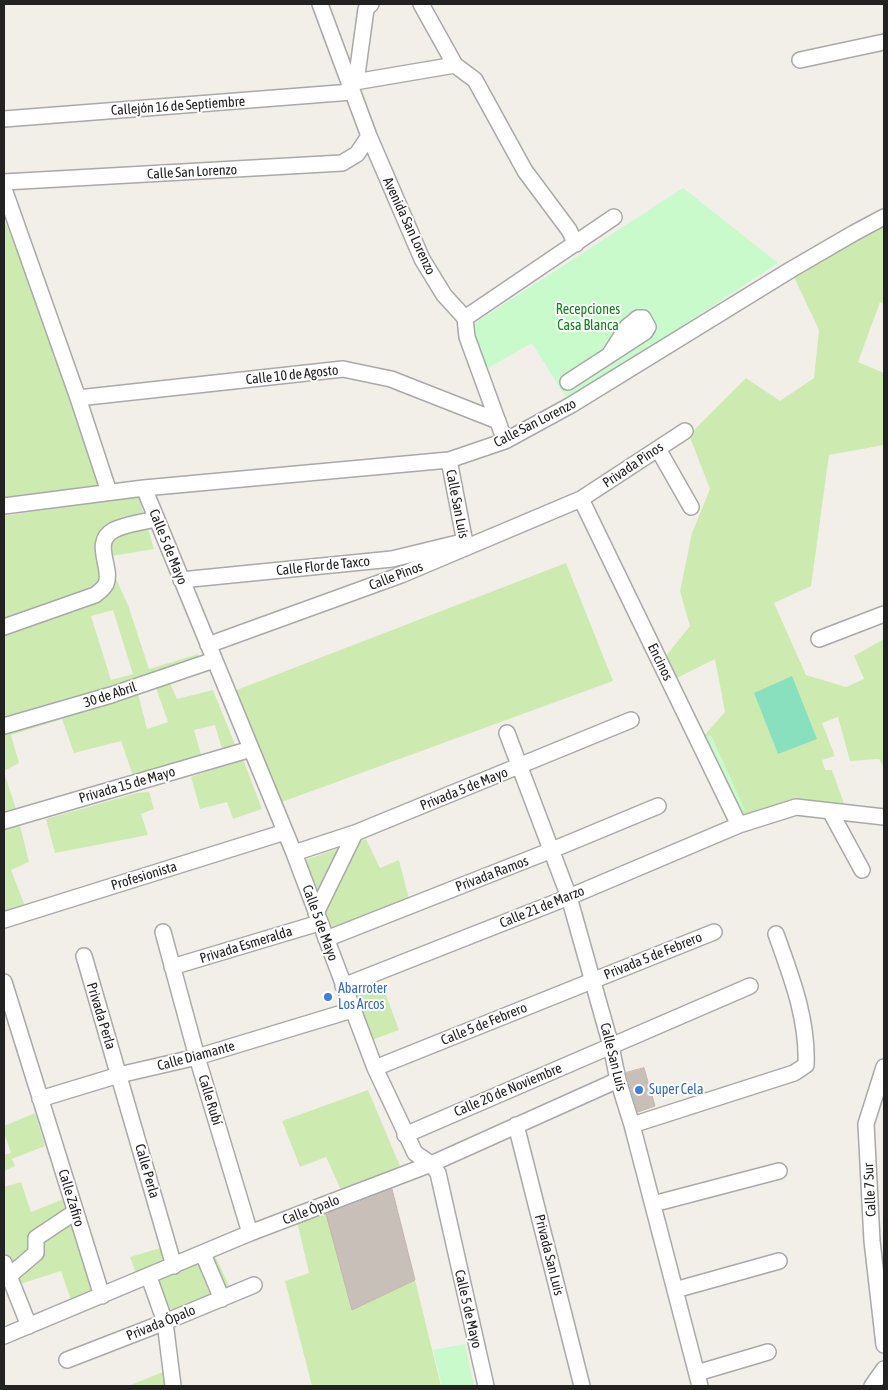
<!DOCTYPE html>
<html>
<head>
<meta charset="utf-8">
<style>
  body { margin:0 }
  #map { position:relative; width:888px; height:1390px; overflow:hidden; background:#f2efe9; font-family:"Asap Condensed",sans-serif }
  canvas { display:block }
  .frame { position:absolute; inset:0; border:5px solid #222; pointer-events:none }
</style>
</head>
<body>
<div id="map">
<canvas width="888" height="1390"></canvas>
<div class="frame"></div>
</div>
<script>
const c = document.querySelector('canvas').getContext('2d');
c.lineJoin = 'round';
function paint(path, color) { c.fillStyle = color; c.fill(path, 'evenodd'); }
function strokePath(path, color, width, dash) { c.strokeStyle = color; c.lineWidth = width; c.lineCap = dash ? 'butt' : 'round'; c.setLineDash(dash || []); c.stroke(path); }
function drawText(font, color, halo, rows, align = 'center') {
  c.font = font + ' "Asap Condensed",sans-serif'; c.lineWidth = 4; c.setLineDash([]); c.textBaseline = 'middle'; c.strokeStyle = halo; c.fillStyle = color; for (const [text, x, y, turn = 0] of rows) {
    c.save(); c.translate(x, y); c.rotate((+turn || 0) * Math.PI / 180); c.textAlign = isNaN(turn) ? turn : align; if (halo) c.strokeText(text, 0, 0); c.fillText(text, 0, 0); c.restore();
  }
}
paint(new Path2D(`
  M4,219L77,397L100,485L4,501Z
  M884,224V304L880,302L858,362L884,373V445L829,455L811,586L774,603L806,675L846,687L864,679L854,656L884,639V768L879,759L850,761L838,717L822,723L835,756L822,760L825,770H832L845,806L739,820L702,738L725,712L715,659L671,681L662,661L690,626L680,591L692,533L710,489L689,435L746,378L780,401L814,378L819,330L793,275Z
  M138,495L154,549L106,557L128,605L149,669L198,654L206,672L170,683L177,699L213,690L236,747L222,749L215,725L194,730L202,758L133,776L121,741L74,753L62,719L11,735L19,763L4,771V516ZM113,610L133,674L111,680L91,616ZM155,685L168,722L147,729L137,689Z
  M566,563L613,681L279,803L234,691Z
  M243,759L262,809L233,819L227,802L200,809L191,777Z
  M4,772L17,812L4,816Z
  M149,792L154,809L141,814L148,835L55,853L46,819L137,793Z
  M18,817L29,862L11,870L27,911L4,919V822Z
  M366,839L380,868L399,860L409,899L329,932L302,861Z
  M382,984L399,1030L372,1040L352,996Z
  M368,1090L400,1166L341,1190L326,1157L300,1167L282,1121Z
  M35,1113L45,1146L12,1159L15,1166L4,1171V1155L11,1153L4,1132V1126Z
  M21,1182L31,1212L69,1197L99,1294L73,1306L61,1271L17,1285L4,1251V1187Z
  M324,1206L352,1310L415,1280L441,1386H312L285,1281L309,1273L296,1217Z
  M167,1246L173,1265L138,1279L130,1257Z
  M213,1251L231,1290L165,1313L151,1277Z
  M178,1366L182,1386H128Z`), '#cdebb0');
paint(new Path2D(`
  M683,188L778,263L568,401L532,343L488,368L470,326Z
  M711,735L745,810L737,815L702,738Z
  M465,1344L474,1386H442L433,1350Z`), '#c8facc');
paint(new Path2D(`
  M792,676L817,739L778,754L754,693Z`), '#88e0be');
const building = new Path2D(`
  M644,1068L655,1106L638,1112L626,1073Z
  M392,1189L415,1280L352,1310L326,1214Z`);
paint(building, '#c7bfb8');
strokePath(building, '#c4b6ab', 1);
const minor = new Path2D(`
  M320,4L369,136L422,259L444,295L465,318L467,337L505,441
  M421,4L455,65
  M800,60L884,42
  M356,82L366,9L371,4
  M349,83L455,65L475,80L525,171L569,230L576,244
  M4,119L352,92
  M4,182L342,163L357,154L369,136
  M4,189L78,398L109,492
  M465,318L614,217
  M568,382L645,332L648,327L643,318H638L627,327L610,354
  M78,398L343,369L391,379L498,421
  M658,449L691,507
  M449,460L466,548
  M144,488L294,853L375,1068L415,1153L431,1164L438,1173L486,1386
  M581,499L739,825
  M4,506L144,488L449,460L505,441L571,405L792,269L854,233L884,217
  M181,580L392,559L462,542
  M4,627L95,595C99,592 104,588 106,584C113,568 91,542 114,530C126,524 143,522 156,519
  M819,639L884,614
  M208,645L401,575L581,499L685,431
  M4,726L111,695L214,660
  M507,733L569,897L611,1046L618,1080L632,1125L700,1386
  M830,811L862,870
  M4,821L251,749
  M294,853L355,833L631,720
  M316,913L355,833
  M4,920L285,832
  M163,932L197,1057L250,1233
  M326,939L552,850L658,806
  M84,956L174,1266
  M172,967L319,923
  M4,982L102,1296
  M343,986L569,897L739,825L796,807L884,817
  M884,1067L866,1124L872,1241L884,1345
  M375,1068L714,932
  M40,1099L119,1075L197,1057L352,1010
  M516,1125L582,1386
  M632,1125L794,1073L806,1065C808,1019 791,976 776,934
  M405,1135L750,986
  M653,1204L779,1171
  M203,1254L222,1299
  M4,1263L29,1326
  M9,1276L36,1253V1238L75,1212
  M149,1277L165,1322L173,1386
  M675,1290L779,1261
  M4,1336L250,1233L431,1164L618,1080
  M67,1360L165,1322L254,1285
  M697,1373L768,1352
  M872,1386L884,1369`);
strokePath(minor, '#a9a9a9', 18);
strokePath(minor, '#fff', 15);
for (const [x, y, r, color] of [
  [328,997,5,"#3f7fe0"],
  [639,1090,5,"#3f7fe0"]
]) { const dot = new Path2D(); dot.arc(x, y, r, 0, 2 * Math.PI); c.fillStyle = color; c.fill(dot); strokePath(dot, '#fff', 2); }
drawText('14px', '#222', '#fff', [
  ["Callejón 16 de Septiembre",178,106,-4],
  ["Calle San Lorenzo",192,172,-3],
  ["Avenida San Lorenzo",409,226,65],
  ["Calle 10 de Agosto",292,375,-6],
  ["Calle San Lorenzo",535,423,-27],
  ["Privada Pinos",633,465,-34],
  ["Calle San Luis",457,504,79],
  ["Calle 5 de Mayo",168,547,68],
  ["Calle Flor de Taxco",323,566,-6],
  ["Calle Pinos",396,576,-21],
  ["Encinos",660,662,64],
  ["30 de Abril",110,695,-18],
  ["Privada 15 de Mayo",127,785,-16],
  ["Privada 5 de Mayo",464,789,-22],
  ["Privada Ramos",492,874,-21],
  ["Profesionista",144,876,-17],
  ["Calle 21 de Marzo",542,907,-22],
  ["Calle 5 de Mayo",320,923,70],
  ["Privada Esmeralda",246,945,-17],
  ["Privada 5 de Febrero",653,956,-22],
  ["Privada Perla",101,1016,73],
  ["Calle 5 de Febrero",484,1024,-22],
  ["Calle Diamante",196,1056,-15],
  ["Calle San Luis",613,1057,76],
  ["Calle 20 de Noviembre",508,1090,-23],
  ["Calle Rubí",210,1100,73],
  ["Calle Perla",147,1171,74],
  ["Calle 7 Sur",870,1190,-93],
  ["Calle Zafiro",71,1198,73],
  ["Calle Ópalo",311,1210,-21],
  ["Privada San Luis",549,1255,76],
  ["Calle 5 de Mayo",468,1309,77],
  ["Privada Ópalo",161,1323,-22]
]);
drawText('14px', '#0c8416', '#fff', [
  ["Recepciones",588,310],
  ["Casa Blanca",588,326]
]);
drawText('14px', '#366cbe', '#fff', [
  ["Abarroter",338,989],
  ["Los Arcos",338,1005],
  ["Super Cela",649,1090]
], 'left');
</script>
</body>
</html>
